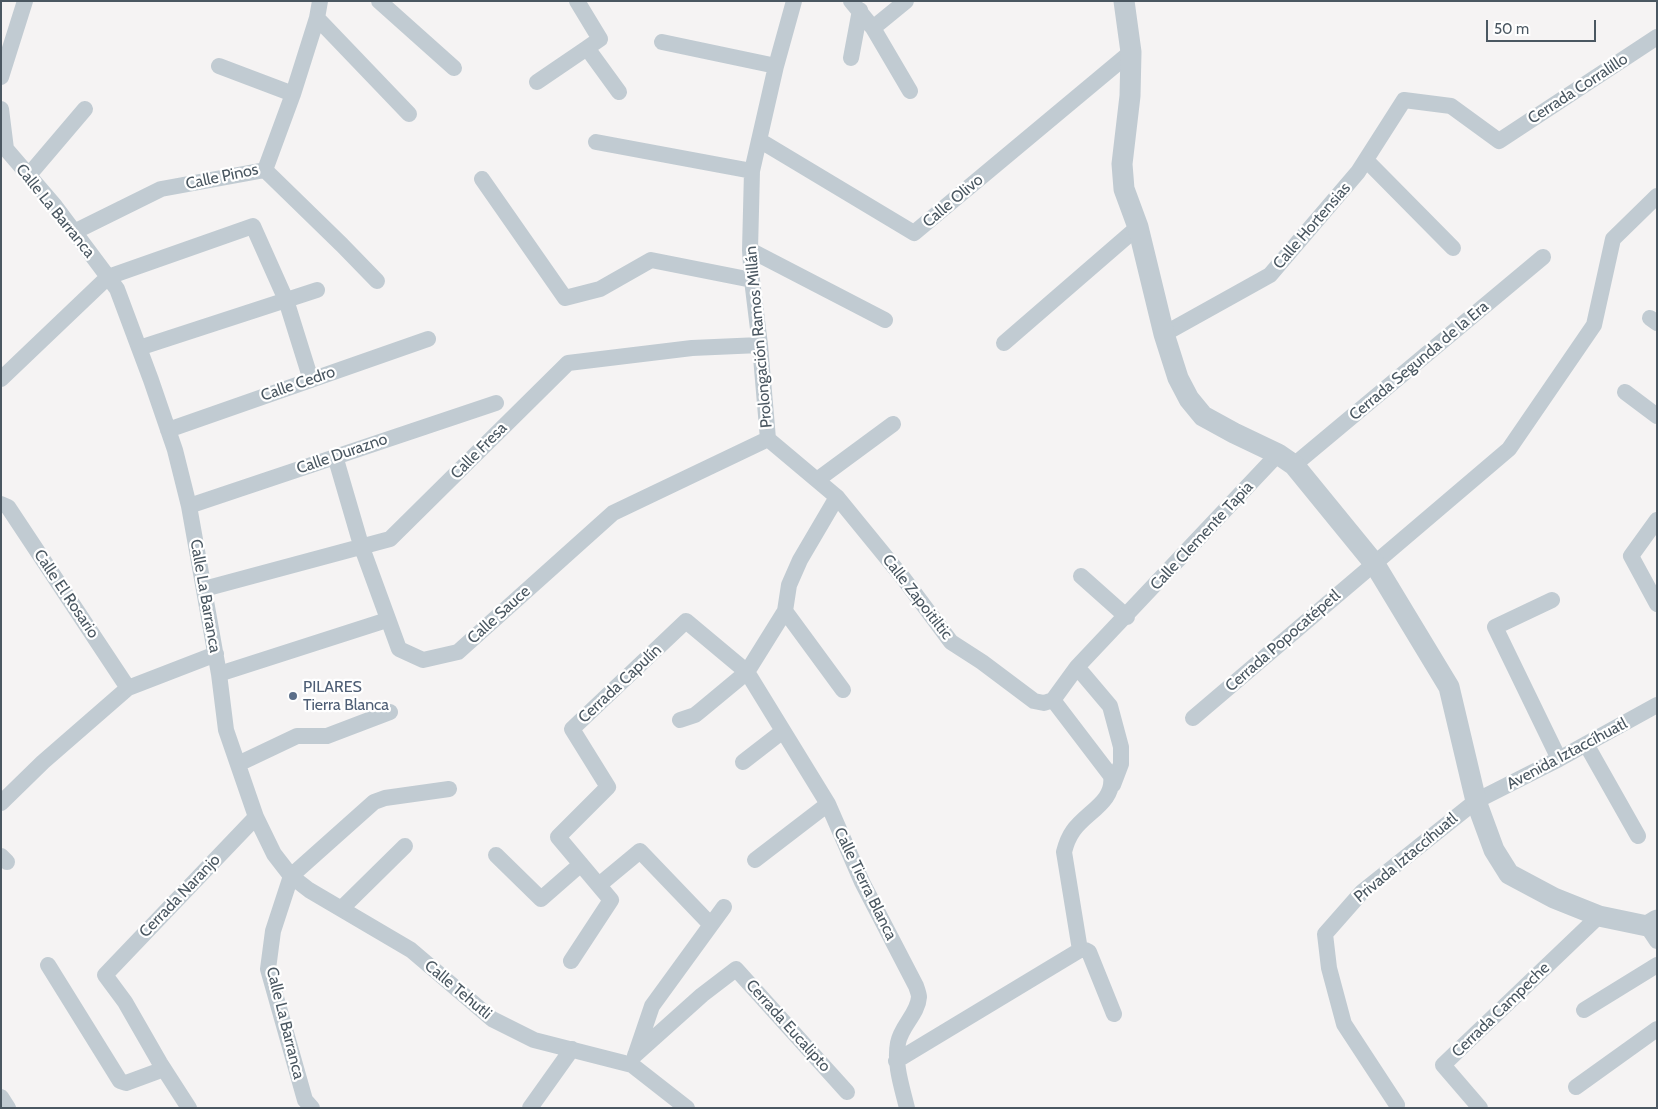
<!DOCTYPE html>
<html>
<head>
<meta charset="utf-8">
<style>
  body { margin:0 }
  #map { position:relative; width:1658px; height:1109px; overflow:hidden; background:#f5f3f3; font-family:Cabin,sans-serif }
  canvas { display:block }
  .frame { position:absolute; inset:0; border:2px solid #4a5761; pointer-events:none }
  .scale { position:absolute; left:1486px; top:20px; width:110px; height:22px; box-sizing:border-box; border:2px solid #4a5761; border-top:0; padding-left:6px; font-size:15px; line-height:18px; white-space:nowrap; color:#4a5761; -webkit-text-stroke:4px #fff; paint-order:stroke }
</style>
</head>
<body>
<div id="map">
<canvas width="1658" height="1109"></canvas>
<div class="frame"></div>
<div class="scale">50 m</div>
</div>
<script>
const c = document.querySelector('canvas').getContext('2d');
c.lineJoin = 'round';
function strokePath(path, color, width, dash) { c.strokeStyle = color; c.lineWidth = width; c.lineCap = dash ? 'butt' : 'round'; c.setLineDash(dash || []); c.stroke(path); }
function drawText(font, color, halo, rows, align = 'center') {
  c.font = font + ' Cabin,sans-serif'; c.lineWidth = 4.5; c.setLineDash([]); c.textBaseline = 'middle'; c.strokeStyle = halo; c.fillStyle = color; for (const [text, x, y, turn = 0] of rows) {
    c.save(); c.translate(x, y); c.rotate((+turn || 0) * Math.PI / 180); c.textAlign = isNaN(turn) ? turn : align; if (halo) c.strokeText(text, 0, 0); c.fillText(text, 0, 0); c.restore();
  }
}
strokePath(new Path2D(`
  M379,1L454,68
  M577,1L600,39L587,48
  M851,1L873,28L910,91
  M317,18L409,114
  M873,28L906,1
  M662,42L776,66
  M851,58L860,10
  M219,66L293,94
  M1,77L25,1
  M537,82L587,48L619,92
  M1,109L6,149L55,206L117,289L151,380L175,450L189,506L219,674L226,730L256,817L274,854L291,876L309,890L411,950L492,1019L534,1040L632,1065L687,1108
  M759,140L914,233L1131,52
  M596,142L752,171
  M1366,160L1453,248
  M265,170L293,94L317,18L320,1
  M265,170L342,245L377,281
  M28,176L85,109
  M482,179L565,298L600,289L651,260L752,280
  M74,232L161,189L265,170
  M750,250L885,320
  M1650,318L1657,323
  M1164,334L1270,275L1358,172L1404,100L1451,106L1499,141L1657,37
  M1004,343L1138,227
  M139,348L317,290
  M1,379L108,277L253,226L286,300L311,380
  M1625,392L1657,416
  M168,430L428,339
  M768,439L760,345L752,280L750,250L752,171L776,66L794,1
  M768,439L837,497L904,579L951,642L982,662L1034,701L1044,703L1053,700L1077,667
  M335,456L361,545L399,649L423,660L458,652L613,513L768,439
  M1294,465L1543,257
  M817,480L893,424
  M1,504L8,507L128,688
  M189,506L496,403
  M1657,520L1631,556L1657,604
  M1081,576L1127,617
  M204,589L390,539L568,363L692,348L760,345
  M1552,600L1495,627L1559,759
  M785,611L843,690
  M219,674L387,620
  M1053,700L1111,776C1115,802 1086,812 1073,831C1068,838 1066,844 1064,852L1080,950
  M1193,718L1509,449L1594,325L1613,239L1657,196
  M680,720L695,715L700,711L747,672L785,611L789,585L800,560L837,497
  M1586,744L1638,836
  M743,762L783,731
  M238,764L297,736H327L390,712
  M1113,785L1121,764V747L1110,706L1077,667L1278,454
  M1,803L43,762L128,688L216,654
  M496,855L541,899L581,864
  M1,856L7,862
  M755,860L828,804
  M599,885L640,851L711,925
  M341,909L405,846
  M1647,926L1657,941
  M571,961L611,900L558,837L608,787L572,729L686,621L747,672L828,804L862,882L916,986C917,989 919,994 919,997C918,1014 901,1026 898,1043C894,1065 902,1087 907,1108
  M48,965L120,1081L126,1083L164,1069
  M1584,1010L1657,965
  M636,1053L652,1006L724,907
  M635,1055L702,995L736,969L847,1092
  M896,1061L1080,950H1085L1089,952L1114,1014
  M1576,1087L1657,1029
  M1,1097L8,1108
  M1397,1105L1344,1024L1329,968L1325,934L1362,892L1476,801L1559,759L1657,705
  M189,1108L160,1063L125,1002L105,975L256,817
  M312,1108L305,1100L268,969L273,931L291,876L374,802L385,798L449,789
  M530,1108L572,1049
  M1480,1108L1443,1065L1599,916`), '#c1cbd2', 16);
strokePath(new Path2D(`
  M1124,1L1131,52L1130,96L1122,164L1124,189L1138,227L1164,334L1178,378L1189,399L1203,416L1234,433L1278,454L1294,465L1374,563L1449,687L1476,801L1494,850L1509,874L1554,898L1599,916L1647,926L1657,920`), '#c1cbd2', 21);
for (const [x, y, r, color] of [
  [293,696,5,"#5c6f8a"]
]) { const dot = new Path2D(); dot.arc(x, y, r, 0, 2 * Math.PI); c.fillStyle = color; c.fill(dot); strokePath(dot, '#fff', 2); }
drawText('16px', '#4a5761', '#fff', [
  ["Cerrada Corralillo",1578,89,-33],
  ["Calle Pinos",222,177,-12],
  ["Calle Olivo",953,201,-40],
  ["Calle La Barranca",55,211,51],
  ["Calle Hortensias",1312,226,-49],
  ["Prolongación Ramos Millán",759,337,-95],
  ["Cerrada Segunda de la Era",1419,361,-40],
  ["Calle Cedro",298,384,-19],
  ["Calle Fresa",479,451,-45],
  ["Calle Durazno",342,454,-19],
  ["Calle Clemente Tapia",1202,536,-47],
  ["Calle El Rosario",66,594,56],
  ["Calle La Barranca",205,596,80],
  ["Calle Zapoitiltic",917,597,52],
  ["Calle Sauce",499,615,-42],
  ["Cerrada Popocatépetl",1283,641,-41],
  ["Cerrada Capulín",620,684,-43],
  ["Avenida Iztaccíhuatl",1567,754,-28],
  ["Privada Iztaccíhuatl",1406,858,-40],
  ["Calle Tierra Blanca",865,884,64],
  ["Cerrada Naranjo",180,896,-46],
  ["Calle Tehutli",458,990,40],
  ["Cerrada Campeche",1501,1010,-44],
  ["Calle La Barranca",285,1023,76],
  ["Cerrada Eucalipto",788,1026,48]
]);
drawText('16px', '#4e5e75', '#fff', [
  ["PILARES",303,687],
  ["Tierra Blanca",303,705]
], 'left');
</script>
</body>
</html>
